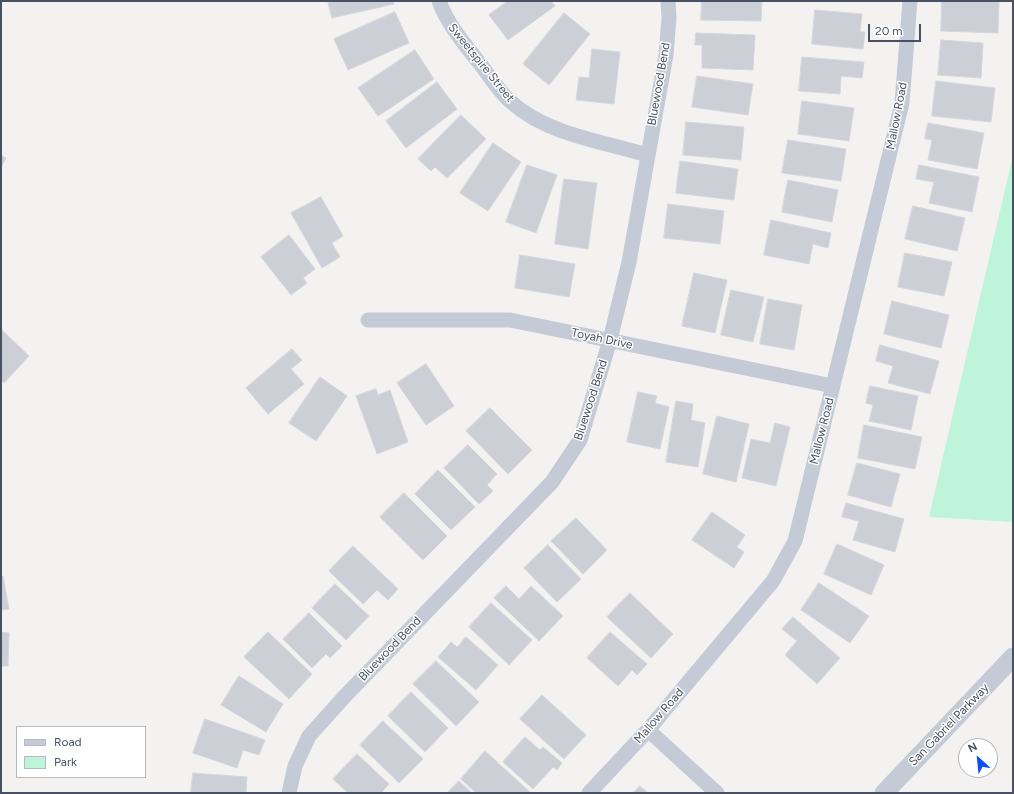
<!DOCTYPE html>
<html>
<head>
<meta charset="utf-8">
<style>
  body { margin:0 }
  #map { position:relative; width:1014px; height:794px; overflow:hidden; background:#f4f2f1; font-family:Figtree,sans-serif }
  canvas { display:block }
  .frame { position:absolute; inset:0; border:2px solid #475161; pointer-events:none }
  .legend { position:absolute; left:16px; top:726px; width:130px; height:52px; box-sizing:border-box; background:#fff; border:1px solid #b5b9c0; margin:0; padding:5px 7px; list-style:none; font-size:12px; color:#475161 }
  .legend li { display:flex; align-items:center; gap:8px; height:20px }
  .legend b { width:20px; border:1px solid #b5b9c0 }
  .north { position:absolute; left:958px; top:738px; width:40px; height:40px; box-sizing:border-box; background:#fff; border:1px solid #b5b9c0; border-radius:50%; rotate:333deg; font-size:11px; font-weight:700; line-height:16px; text-align:center; color:#475161 }
  .north::after { content:''; display:block; margin:auto; width:14px; height:18px; background:#074ff8; clip-path:polygon(50% 0,100% 100%,50% 72%,0 100%) }
  .scale { position:absolute; left:868px; top:24px; width:53px; height:18px; box-sizing:border-box; border:2px solid #475161; border-top:0; padding-left:5px; font-size:12px; line-height:14px; white-space:nowrap; color:#475161; -webkit-text-stroke:3px #fff; paint-order:stroke }
</style>
</head>
<body>
<div id="map">
<canvas width="1014" height="794"></canvas>
<div class="frame"></div>
<ul class="legend">
<li><b style="height:5px;background:#c4cbd7"></b>Road</li>
<li><b style="height:11px;background:#bdf4da"></b>Park</li>
</ul>
<div class="north">N</div>
<div class="scale">20 m</div>
</div>
<script>
const c = document.querySelector('canvas').getContext('2d');
c.lineJoin = 'round';
function paint(path, color) { c.fillStyle = color; c.fill(path, 'evenodd'); }
function strokePath(path, color, width, dash) { c.strokeStyle = color; c.lineWidth = width; c.lineCap = dash ? 'butt' : 'round'; c.setLineDash(dash || []); c.stroke(path); }
function drawText(font, color, halo, rows, align = 'center') {
  c.font = font + ' Figtree,sans-serif'; c.lineWidth = 3; c.setLineDash([]); c.textBaseline = 'middle'; c.strokeStyle = halo; c.fillStyle = color; for (const [text, x, y, turn = 0] of rows) {
    c.save(); c.translate(x, y); c.rotate((+turn || 0) * Math.PI / 180); c.textAlign = isNaN(turn) ? turn : align; if (halo) c.strokeText(text, 0, 0); c.fillText(text, 0, 0); c.restore();
  }
}
paint(new Path2D(`
  M1013,155V522L929,517Z`), '#bdf4da');
const building = new Path2D(`
  M328,1H393L394,4L332,18Z
  M508,1H551L555,6L508,40L489,15Z
  M702,1H762L761,21L701,20Z
  M942,1H999L998,33L941,31Z
  M815,10L862,14L860,32H865L863,49L812,44Z
  M395,12L409,43L348,70L334,39Z
  M564,13L590,34L549,85L523,64Z
  M696,33L755,35L753,70L702,68V45H695Z
  M941,40L983,43L981,78L938,75Z
  M592,49L620,52L614,104L576,100L579,77L589,78Z
  M415,50L434,79L378,116L358,88Z
  M802,57L864,62L862,78L841,76L840,94L799,91Z
  M697,76L753,84L748,115L692,107Z
  M936,81L995,88L991,122L932,116Z
  M437,82L457,109L406,148L386,121Z
  M802,101L854,108L849,141L798,134Z
  M461,115L486,139L447,178L435,167L431,171L418,159Z
  M686,122L744,127L741,160L683,155Z
  M928,123L984,133L977,169L928,160L932,140L925,139Z
  M788,140L846,149L841,181L782,173Z
  M493,143L521,162L488,211L460,193Z
  M1,155L6,158L1,167Z
  M680,161L738,169L734,200L676,193Z
  M527,165L557,175L536,233L506,222Z
  M919,165L979,177L972,212L929,203L934,182L916,179Z
  M564,179L597,183L588,249L555,244Z
  M788,180L838,190L832,222L782,212Z
  M321,197L343,236L332,243L340,257L322,268L291,213Z
  M668,204L724,211L720,244L664,238Z
  M913,206L965,218L957,251L905,239Z
  M771,220L831,233L828,248L813,244L809,264L764,255Z
  M289,235L315,269L303,278L307,283L291,295L261,257Z
  M905,253L952,262L944,296L898,287Z
  M520,255L575,264L569,297L515,288Z
  M694,273L727,280L715,333L682,326Z
  M731,290L764,297L753,342L721,335Z
  M768,299L802,305L794,350L760,344Z
  M892,301L949,315L941,348L884,334Z
  M1,329L29,356L4,383L1,380Z
  M880,345L939,361L930,394L888,383L893,366L876,361Z
  M292,349L302,360L291,369L304,384L268,414L246,388Z
  M426,364L454,406L426,425L397,383Z
  M320,377L347,396L316,441L289,423Z
  M870,386L918,396L911,430L869,421L873,405L866,403Z
  M376,389L378,395L390,390L408,442L377,454L356,396Z
  M638,392L657,396L655,403L669,407L660,449L627,442Z
  M676,401L693,404L691,420L705,423L698,467L666,462Z
  M490,408L532,450L508,474L466,431Z
  M717,416L749,424L736,482L703,474Z
  M775,423L790,427L776,486L742,478L751,439L770,443Z
  M864,425L922,437L915,469L858,458Z
  M468,445L497,474L487,485L493,491L479,504L444,468Z
  M857,463L900,474L891,507L848,495Z
  M438,470L475,507L451,530L415,494Z
  M404,493L447,536L423,560L380,517Z
  M846,503L904,519L895,552L853,540L859,521L842,517Z
  M712,512L745,535L737,547L744,552L734,568L692,540Z
  M576,518L607,550L583,574L551,541Z
  M837,544L884,565L871,595L824,574Z
  M548,545L581,579L557,602L524,568Z
  M353,546L398,589L388,600L377,590L363,604L329,571Z
  M1,576H3L9,609L1,610Z
  M819,583L869,616L850,643L801,610Z
  M335,584L369,616L346,640L312,608Z
  M506,586L519,599L531,586L563,616L539,641L494,598Z
  M630,593L673,634L651,658L607,617Z
  M491,603L532,640L509,665L469,627Z
  M309,613L342,646L330,658L326,654L312,668L283,639Z
  M793,617L840,658L817,684L785,655L797,641L782,629Z
  M1,632L9,633L8,666H1Z
  M268,632L312,674L289,699L244,657Z
  M610,632L647,664L637,675L632,670L618,686L587,658Z
  M466,637L498,665L476,690L438,657L451,642L457,647Z
  M436,661L479,702L456,726L413,684Z
  M239,676L283,704L266,732L221,705Z
  M411,692L448,728L425,752L388,716Z
  M542,695L586,735L564,759L520,719Z
  M205,719L265,740L259,755L243,750L237,768L193,753Z
  M383,721L423,759L399,783L360,745Z
  M525,737L540,750L543,747L562,763L557,770L553,767L533,789L503,762Z
  M485,751L531,793H476L461,779Z
  M357,754L389,784L381,793H348L333,779Z
  M193,773L247,777L246,793H191Z
  M459,781L472,793H447Z
  M640,786L648,793H633Z`);
paint(building, '#cdcfd7');
strokePath(building, '#d5d6dd', 1);
strokePath(new Path2D(`
  M439,1C447,23 462,41 477,60C488,73 498,91 511,102C548,135 601,141 647,155
  M368,320H510L833,386
  M648,730L717,793
  M289,793L295,766L309,736L345,696L552,482L580,440L610,340L629,262L666,55L669,18L668,1
  M589,793L648,730L773,581L795,541L902,103L910,1`), '#c4cbd7', 15);
strokePath(new Path2D(`
  M884,793L1013,657`), '#c4cbd7', 19);
drawText('12px', '#475161', '#fff', [
  ["Sweetspire Street",481,63,51],
  ["Bluewood Bend",659,84,-80],
  ["Mallow Road",897,116,-79],
  ["Toyah Drive",602,339,12],
  ["Bluewood Bend",591,400,-72],
  ["Mallow Road",822,431,-76],
  ["Bluewood Bend",390,649,-46],
  ["Mallow Road",659,716,-49],
  ["San Gabriel Parkway",949,725,-46]
]);
</script>
</body>
</html>
